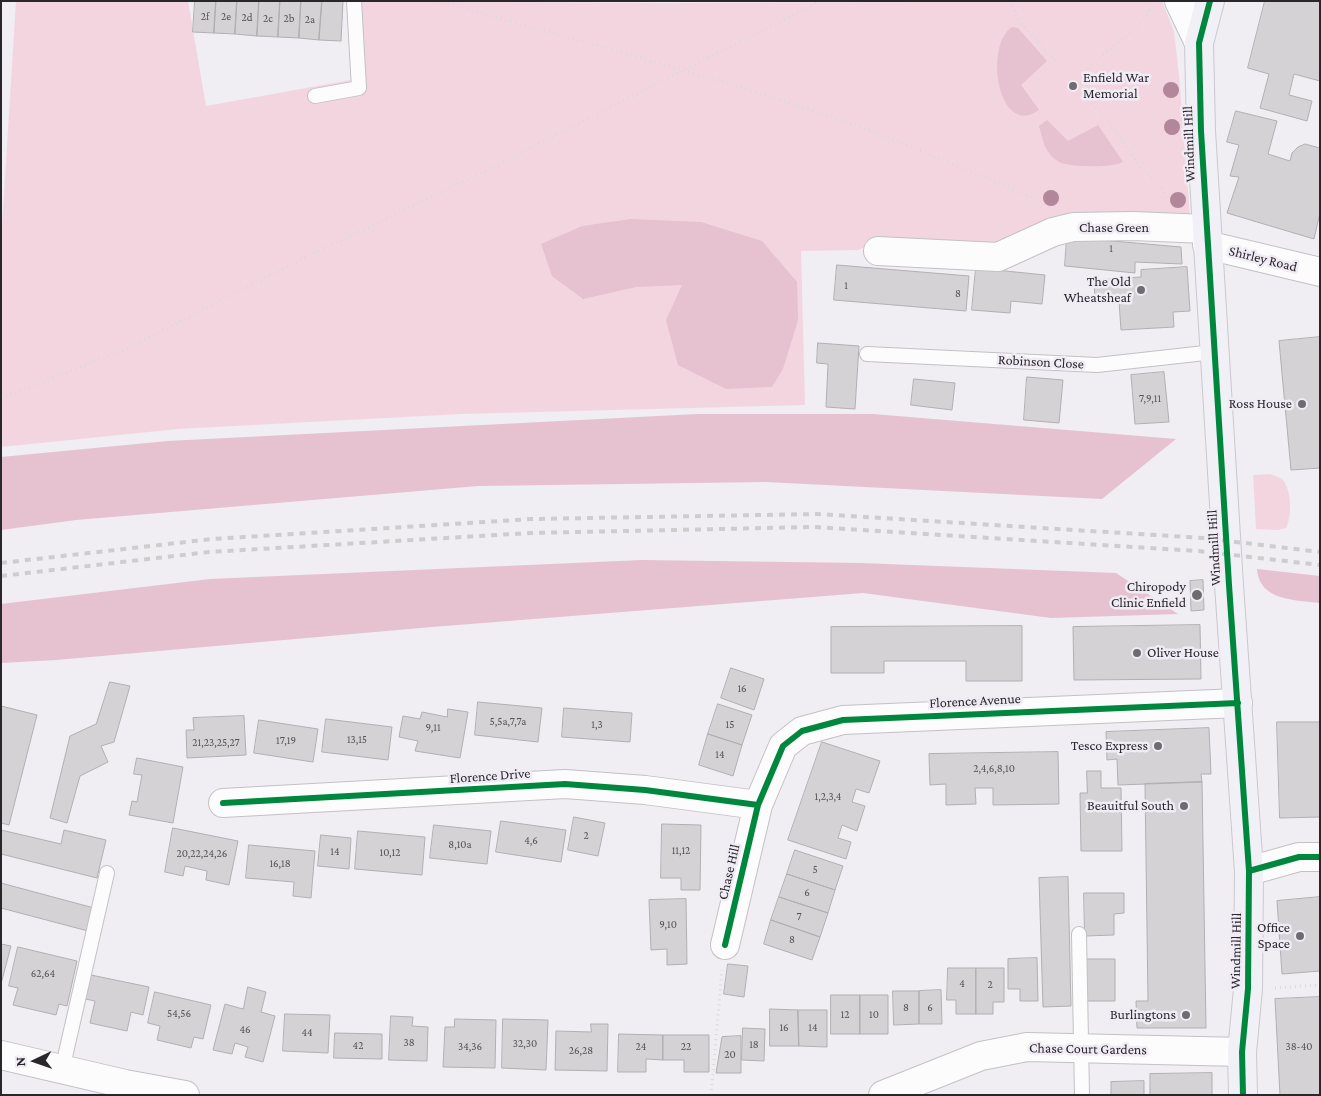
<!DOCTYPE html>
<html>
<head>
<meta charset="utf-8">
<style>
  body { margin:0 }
  #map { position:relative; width:1321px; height:1096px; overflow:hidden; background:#f0edf3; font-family:"Crimson Pro",serif }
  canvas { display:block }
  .frame { position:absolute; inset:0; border:2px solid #29272b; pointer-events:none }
  .north { position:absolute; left:10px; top:1036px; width:50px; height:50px; -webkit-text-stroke:4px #f0ebf5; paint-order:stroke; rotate:267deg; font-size:14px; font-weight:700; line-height:20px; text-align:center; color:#29272b }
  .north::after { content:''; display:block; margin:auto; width:18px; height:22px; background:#29272b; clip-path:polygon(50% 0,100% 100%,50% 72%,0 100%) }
</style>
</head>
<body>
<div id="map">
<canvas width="1321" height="1096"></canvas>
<div class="frame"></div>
<div class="north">N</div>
</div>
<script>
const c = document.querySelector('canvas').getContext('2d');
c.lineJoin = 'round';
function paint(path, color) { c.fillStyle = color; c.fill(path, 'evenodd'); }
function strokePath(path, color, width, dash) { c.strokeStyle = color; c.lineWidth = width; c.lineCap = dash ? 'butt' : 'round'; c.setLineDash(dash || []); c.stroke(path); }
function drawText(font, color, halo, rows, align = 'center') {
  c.font = font + ' "Crimson Pro",serif'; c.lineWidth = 5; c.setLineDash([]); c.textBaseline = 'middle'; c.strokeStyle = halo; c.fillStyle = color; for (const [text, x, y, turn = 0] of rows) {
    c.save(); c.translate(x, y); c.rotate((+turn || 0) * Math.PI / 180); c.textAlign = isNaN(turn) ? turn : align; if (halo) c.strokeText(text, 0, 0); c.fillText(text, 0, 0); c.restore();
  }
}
paint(new Path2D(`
  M16,1H188L206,106L351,80L347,1L663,3L1162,1L1174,31L1179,75L1190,217L1001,246L882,238L859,250L801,251L805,405L461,414L178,429L1,447V241Z
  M1270,474C1273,475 1279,477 1282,479C1292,489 1292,517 1286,528L1278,530L1256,529L1253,475Z`), '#f3d5e0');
paint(new Path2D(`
  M1012,27L1018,28L1047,61L1021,85L1039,110C999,139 983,47 1012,27Z
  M1047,120L1068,141L1098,125L1123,162C1111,168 1075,167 1061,163C1057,161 1051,156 1049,153C1043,145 1042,135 1039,126Z
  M631,219L701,222L762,241L797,282L798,320L783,369L772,387L726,389L678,365L666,320L682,285L636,287L583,299L552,276L541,244L582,226Z
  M698,414H873L1176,439L1102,499L766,482L478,486L76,520L1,530V457L168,441Z
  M642,560L861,563L1116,573L1178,614L1051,618L863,593L432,627L56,660L1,663V604L210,579Z
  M1257,569L1320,576V603C1296,600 1259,601 1257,569Z`), '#e6c1cf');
const building = new Path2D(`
  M195,1H216L214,33L193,32Z
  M216,1H237L235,34L214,33Z
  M237,1H259L257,36L235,34Z
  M259,1H280L278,37L257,36Z
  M280,1H301L299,38L278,37Z
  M301,1H322L319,40L299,38Z
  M322,1H343L341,41L319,40Z
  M1265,1H1320V81L1294,74L1289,95L1312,101L1307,121L1260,108L1269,74L1248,68Z
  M1236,111L1277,121L1268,154L1290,161L1292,153L1298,147L1305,144L1320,148V213L1314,239L1227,213L1239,177L1230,176L1239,145L1227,142Z
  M1067,237L1181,247L1182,264L1135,262V273L1065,266Z
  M837,265L969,276L966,311L834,300Z
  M1187,267L1190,311L1173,312L1174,327L1121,330L1119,301L1095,302L1094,280L1141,277V270Z
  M976,268L1045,275L1042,304L1011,301L1010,313L972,310Z
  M1320,337V468L1291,470L1279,341Z
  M818,343L859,346L855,409L826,407L828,364L817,363Z
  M1164,372L1169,422L1135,424L1131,375Z
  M1027,377L1063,380L1059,423L1024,420Z
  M914,379L955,383L952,410L911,405Z
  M1203,580L1204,610L1191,611L1190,581Z
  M1200,625L1201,679L1074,680L1073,627Z
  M1022,626V681H966V661H884V673H831V627Z
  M731,668L764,679L754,710L721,698Z
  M110,682L130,686L114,742L101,746L108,762L80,776L67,823L50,818L70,736L96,724Z
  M478,702L542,708L538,742L475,735Z
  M718,704L752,715L742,745L708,734Z
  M1,706L37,715L9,825L1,823Z
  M564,708L632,713L630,742L562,737Z
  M448,709L468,712L460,758L415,751L418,741L399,737L403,716L420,719L422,712L447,717Z
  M244,716L246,755L187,758L186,730H194L193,718Z
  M326,719L392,727L388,760L322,752Z
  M259,720L318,729L313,762L254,753Z
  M1277,722H1320V817L1280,818Z
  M1209,728L1211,774H1201L1202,782L1118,785L1117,759L1107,760L1106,732Z
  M708,734L742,745L733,776L699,765Z
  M822,742L880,761L869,793L856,789L852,802L865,806L857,831L842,825L838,838L851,842L846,859L788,840Z
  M1058,752L1059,804L993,805V788H975L976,804L946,805V784L930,785L929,754Z
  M137,758L183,767L173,823L129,815L132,801L137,802L142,775L134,774Z
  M1087,771H1101V788H1121L1122,851H1081L1080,793H1087Z
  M1202,782L1206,1028H1137L1136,1001H1148L1145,784Z
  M574,817L605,823L598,856L568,850Z
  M501,821L566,830L561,862L496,852Z
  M662,824L701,825L700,890H681V878H661Z
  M434,825L491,831L487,864L430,858Z
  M173,828L238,841L229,885L206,880L207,871L185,866L183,876L165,872Z
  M1,830L61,844L64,830L106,840L97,878L1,854Z
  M358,831L425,837L422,875L355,869Z
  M321,835L351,838L349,869L318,866Z
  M249,845L315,851L311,898L293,896L294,882L246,878Z
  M795,850L843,866L835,890L787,874Z
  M787,874L835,890L828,913L779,897Z
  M1068,877L1071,1006L1043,1007L1039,878Z
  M1,883L94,908L88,931L1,908Z
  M1084,893H1124V913L1114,914V935L1085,936Z
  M779,897L828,913L820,937L771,920Z
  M1320,897V971L1282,974L1277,901Z
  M686,899L687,964L667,965V949L651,950L649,900Z
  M771,920L820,937L812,960L764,944Z
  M1,944L11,946L1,984Z
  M18,947L77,961L67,1006L59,1004L56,1015L13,1005L18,988L9,986Z
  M1037,958L1038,1001H1020V989H1008V959Z
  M1086,959H1115V1001H1086Z
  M728,964L748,966L744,997L724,994Z
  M948,968H976V1014H956V1000H947Z
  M976,968H1004V1002H993V1014H976Z
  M86,974L149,987L143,1015L131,1012L127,1031L90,1023L95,1001L81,998Z
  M248,987L266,992L261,1012L275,1016L263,1062L245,1057L248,1047L235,1043L232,1054L213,1050L225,1004L243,1009Z
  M941,990L942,1024H919V991Z
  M893,991H919V1024L894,1025Z
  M155,992L211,1005L203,1039L194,1037L191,1048L157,1040L160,1026L148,1023Z
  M831,995H860V1034H831Z
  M860,995H888V1034H860Z
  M1320,997V1095H1280L1275,999Z
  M770,1009L798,1010L799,1046H770Z
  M798,1010H827V1047L799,1046Z
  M285,1014L330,1015L328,1053L283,1051Z
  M391,1016L413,1017L412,1026L428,1027L427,1061L389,1060Z
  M455,1019L496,1020L495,1068L443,1067L445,1027H454Z
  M503,1019L548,1020L546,1070L502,1068Z
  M591,1024H608L607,1071L555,1070L556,1031L591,1032Z
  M743,1028L765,1029L764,1061L742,1060Z
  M335,1033L382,1034V1059L334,1058Z
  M619,1034L663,1035V1060L646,1059V1072H618Z
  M663,1035H709V1072H684V1060H663Z
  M741,1036V1073H716L722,1037Z
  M1212,1073V1095H1150V1074Z
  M1144,1081V1095H1111V1082Z`);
paint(building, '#d4d2d5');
strokePath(building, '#b2afb3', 1);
const service = new Path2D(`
  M315,96L359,88L354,1
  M867,354L1097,365L1214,352
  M1079,934L1082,1095
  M62,1070L107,873`);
const minor = new Path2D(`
  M1207,245L1320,272
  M878,251L998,257L1053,232L1073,227L1133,226L1206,229
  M223,803L565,784L645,790L758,805
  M1249,871L1299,857H1320
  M725,945L758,805L783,746L802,731L843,720L1238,703
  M1,1055L125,1084L185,1095
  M883,1095L981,1056L1027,1047L1242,1052`);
const tertiary = new Path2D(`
  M1179,1L1199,43`);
const primary = new Path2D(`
  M1210,1L1199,43L1201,131L1229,585L1249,871L1248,989L1242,1052L1243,1095`);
strokePath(service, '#c3c1c6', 16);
strokePath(minor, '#c3c1c6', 30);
strokePath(tertiary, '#c3c1c6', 30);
strokePath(primary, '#cac9cc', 30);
strokePath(new Path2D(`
  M438,1C567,38 696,71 823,114C900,140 974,173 1048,205
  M1010,1L1019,21L1061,67
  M1084,72C1091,66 1098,59 1105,53C1124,37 1142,29 1152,5
  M1088,100L1105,117L1142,169L1161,187L1168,201
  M1,398L124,350L292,264L489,169L820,1
  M1275,988L1320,985
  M711,1095L722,970`), '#dbd9dc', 3, [1, 4]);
strokePath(service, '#fdfcfd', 14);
strokePath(minor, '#fdfcfd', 28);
strokePath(tertiary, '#fdfcfd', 28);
strokePath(primary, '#f0f0f6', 28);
strokePath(new Path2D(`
  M1,563L212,539L532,519L817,514L1203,538L1320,552
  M1,576L209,552L530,533L814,527L1198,551L1320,565`), '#cdcdce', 4, [6, 6]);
strokePath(new Path2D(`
  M1210,1L1199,43L1201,131L1229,585L1249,871L1248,989L1242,1052L1243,1095
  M223,803L565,784L645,790L758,805
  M1249,871L1299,857H1320
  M725,945L758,805L783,746L802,731L843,720L1238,703`), '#00873e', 6);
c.fillStyle = '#b28799';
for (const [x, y] of [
  [1171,90],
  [1172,127],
  [1051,198],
  [1178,200]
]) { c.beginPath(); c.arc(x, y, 8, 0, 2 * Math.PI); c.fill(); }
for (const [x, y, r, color] of [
  [1073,86,5,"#6f6c71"],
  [1141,290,5,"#6f6c71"],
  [1302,404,5,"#6f6c71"],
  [1197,595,6,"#6f6c71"],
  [1137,653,5,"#6f6c71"],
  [1158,746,5,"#6f6c71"],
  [1184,806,5,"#6f6c71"],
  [1300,936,5,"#6f6c71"],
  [1186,1015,5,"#6f6c71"]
]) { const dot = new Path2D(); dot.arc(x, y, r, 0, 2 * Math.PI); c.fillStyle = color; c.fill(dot); strokePath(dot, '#f0ebf5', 2); }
drawText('11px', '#545256', null, [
  ["2f",205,17],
  ["2e",226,17],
  ["2d",247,18],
  ["2c",268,19],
  ["2b",289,19],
  ["2a",310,20],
  ["1",1111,249],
  ["1",846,286],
  ["8",958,294],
  ["7,9,11",1150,399],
  ["16",742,689],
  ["5,5a,7,7a",508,722],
  ["1,3",597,725],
  ["15",730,725],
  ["9,11",433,728],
  ["13,15",357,740],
  ["17,19",286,741],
  ["21,23,25,27",216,743],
  ["14",720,755],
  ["2,4,6,8,10",994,769],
  ["1,2,3,4",828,797],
  ["2",586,836],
  ["4,6",531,841],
  ["8,10a",460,845],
  ["11,12",681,851],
  ["14",335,852],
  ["10,12",390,853],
  ["20,22,24,26",202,854],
  ["16,18",280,864],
  ["5",815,870],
  ["6",807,893],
  ["7",799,917],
  ["9,10",668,925],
  ["8",792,940],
  ["62,64",43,974],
  ["4",962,984],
  ["2",990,985],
  ["8",906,1008],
  ["6",930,1008],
  ["54,56",179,1014],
  ["12",845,1015],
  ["10",874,1015],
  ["16",784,1028],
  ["14",813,1028],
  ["46",245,1030],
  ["44",307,1033],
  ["38",409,1043],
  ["32,30",525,1044],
  ["18",754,1045],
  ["42",358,1046],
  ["34,36",470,1047],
  ["24",641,1047],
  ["22",686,1047],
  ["38-40",1299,1047],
  ["26,28",581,1051],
  ["20",730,1055]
]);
drawText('14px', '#29272b', '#f0ebf5', [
  ["Enfield War",1083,78,"left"],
  ["Memorial",1083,94,"left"],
  ["The Old",1131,282],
  ["Wheatsheaf",1131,298],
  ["Ross House",1292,404],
  ["Chiropody",1186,587],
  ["Clinic Enfield",1186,603],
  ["Oliver House",1147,653,"left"],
  ["Tesco Express",1148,746],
  ["Beauitful South",1174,806],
  ["Office",1290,928],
  ["Space",1290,944],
  ["Burlingtons",1176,1015]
], 'right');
drawText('14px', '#29272b', '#f0ebf5', [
  ["Windmill Hill",1189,144,-92],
  ["Chase Green",1114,228],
  ["Shirley Road",1263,259,14],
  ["Robinson Close",1041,362,3],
  ["Windmill Hill",1214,548,-93],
  ["Florence Avenue",975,701,-3],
  ["Florence Drive",490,776,-4],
  ["Chase Hill",729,872,-77],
  ["Windmill Hill",1236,951,-89],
  ["Chase Court Gardens",1088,1049,1]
]);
</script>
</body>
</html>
